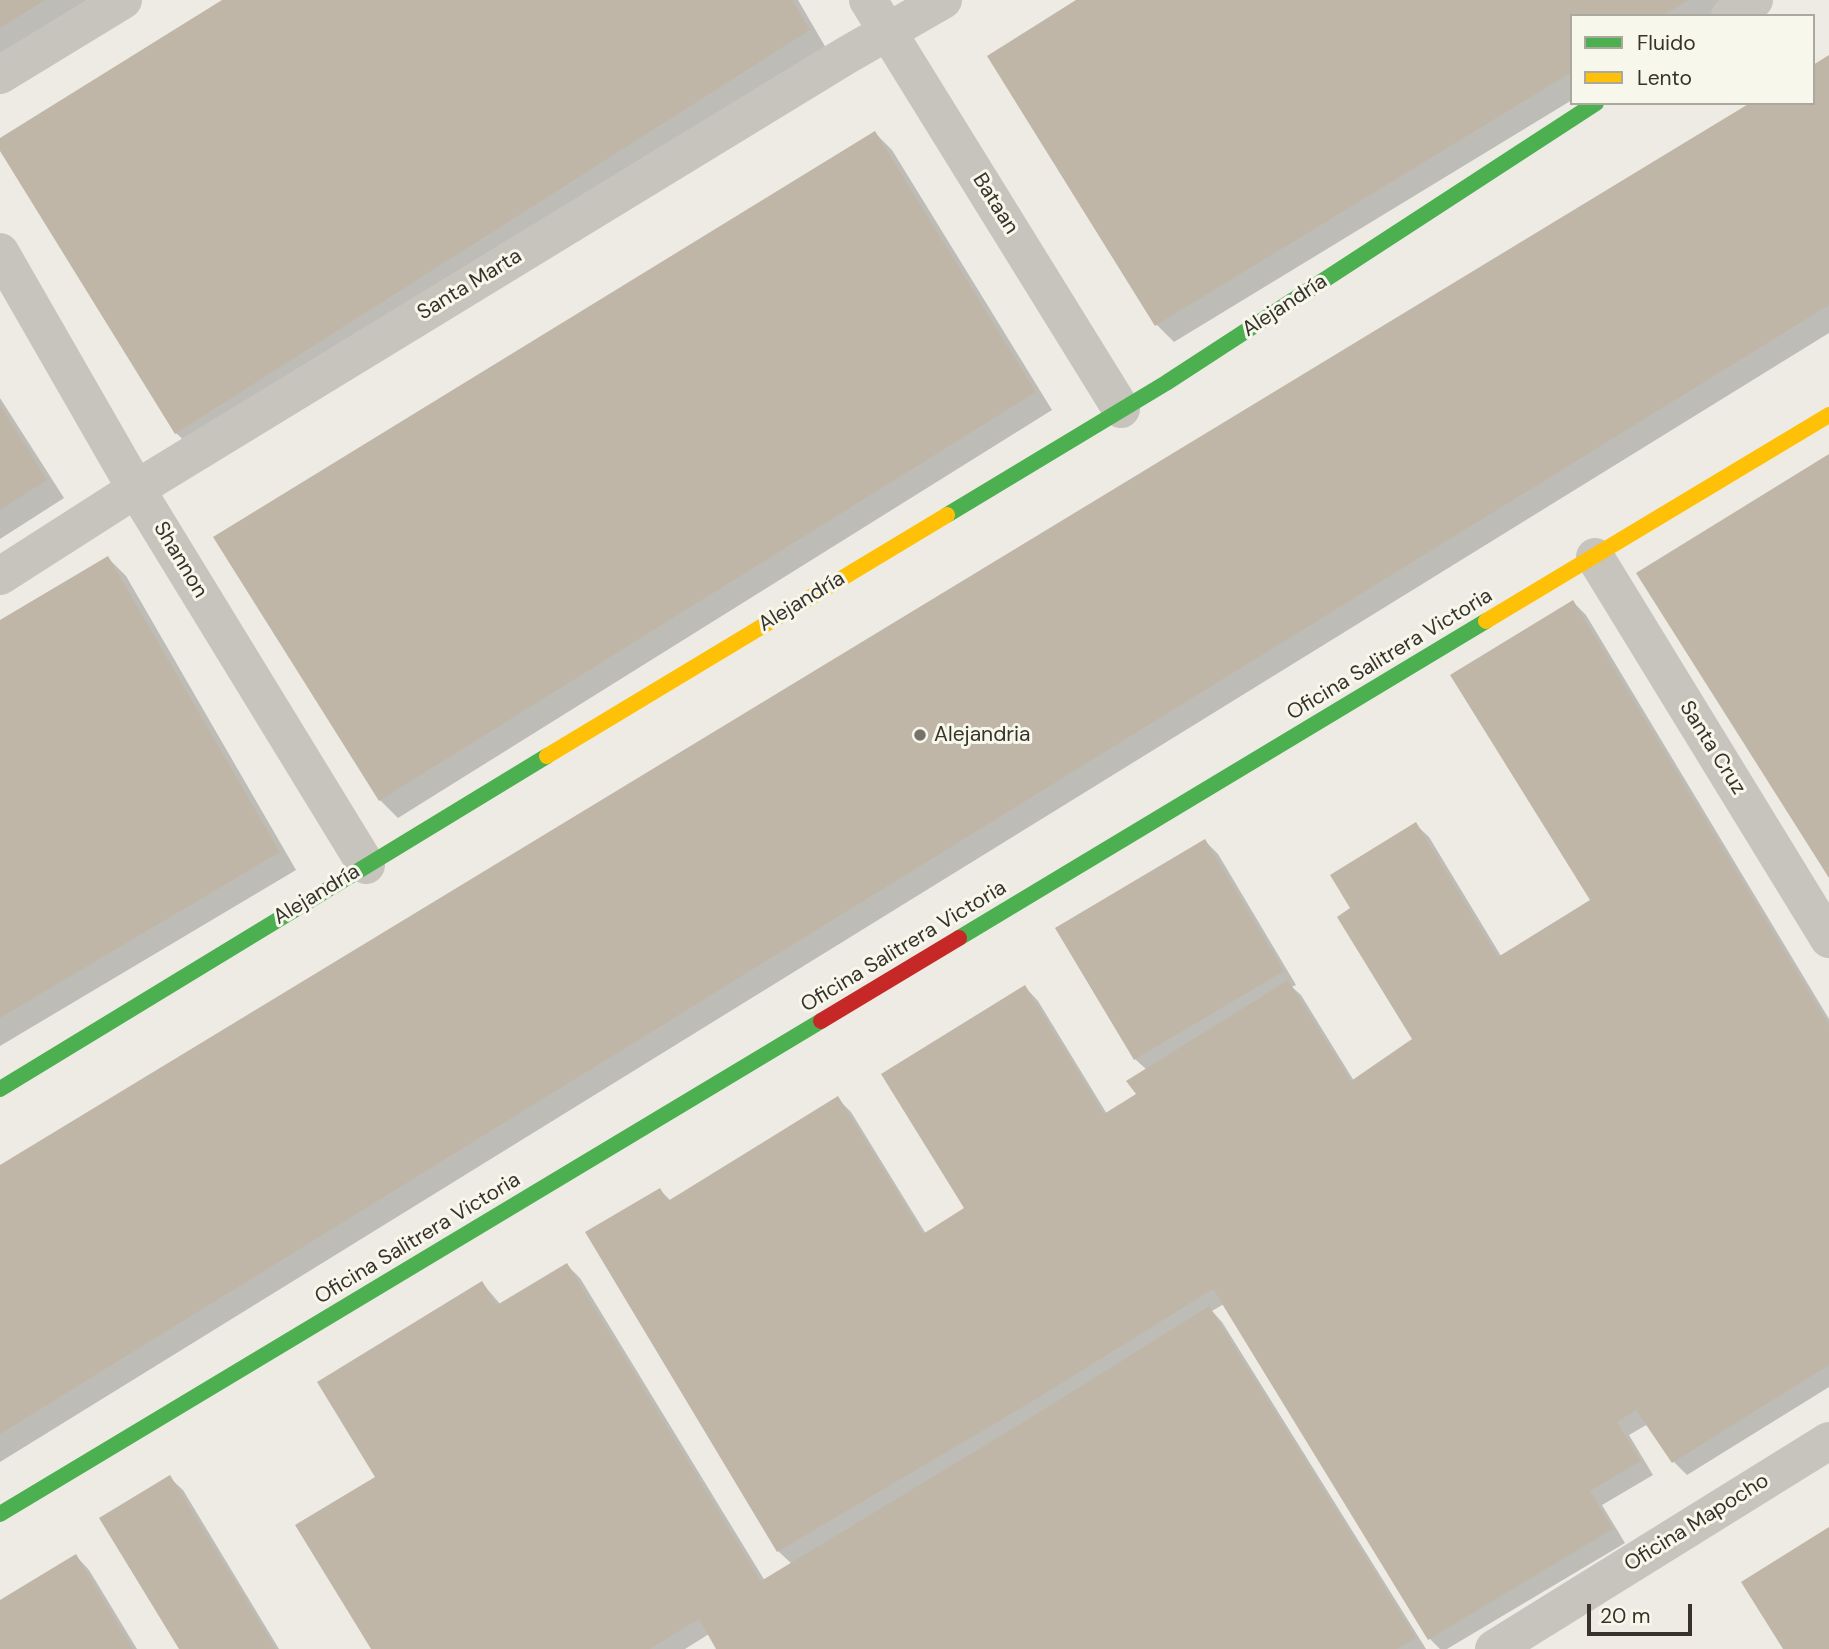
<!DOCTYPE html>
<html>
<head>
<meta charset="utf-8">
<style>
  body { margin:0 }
  #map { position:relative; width:1829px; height:1649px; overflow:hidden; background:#edebe4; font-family:"DM Sans",sans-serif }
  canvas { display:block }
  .legend { position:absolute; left:1570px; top:14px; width:245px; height:91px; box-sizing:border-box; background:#f8f7ec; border:2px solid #aba99f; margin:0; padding:9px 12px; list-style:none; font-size:21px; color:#37332b }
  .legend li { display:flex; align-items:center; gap:14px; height:35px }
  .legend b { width:35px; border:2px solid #aba99f }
  .scale { position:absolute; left:1587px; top:1604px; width:105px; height:32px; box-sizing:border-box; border:4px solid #37332b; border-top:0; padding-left:9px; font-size:21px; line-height:24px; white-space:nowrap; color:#37332b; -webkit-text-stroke:5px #f8f7ec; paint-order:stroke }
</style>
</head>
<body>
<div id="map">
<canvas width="1829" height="1649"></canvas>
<ul class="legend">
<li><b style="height:9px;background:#4caf50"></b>Fluido</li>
<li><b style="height:9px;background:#ffc107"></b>Lento</li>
</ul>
<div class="scale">20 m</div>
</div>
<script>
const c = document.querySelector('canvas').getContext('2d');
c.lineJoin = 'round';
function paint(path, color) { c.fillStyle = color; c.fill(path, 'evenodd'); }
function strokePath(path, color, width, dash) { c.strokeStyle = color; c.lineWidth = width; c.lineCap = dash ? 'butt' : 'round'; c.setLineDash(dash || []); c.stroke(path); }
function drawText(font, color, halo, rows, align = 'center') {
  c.font = font + ' "DM Sans",sans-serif'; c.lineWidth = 6; c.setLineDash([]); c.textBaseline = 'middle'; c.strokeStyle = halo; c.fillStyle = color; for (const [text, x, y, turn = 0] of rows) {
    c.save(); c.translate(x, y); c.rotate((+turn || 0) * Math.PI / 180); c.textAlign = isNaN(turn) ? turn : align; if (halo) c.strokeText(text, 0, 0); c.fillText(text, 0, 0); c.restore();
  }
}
paint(new Path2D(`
  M0,0H90L0,56Z
  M225,0H798L826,48L194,450L176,433L0,148V140Z
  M1080,0H1735L1709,16H1572V100L1174,342L1157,325Z
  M1829,57V333L0,1462V1167L1813,103Z
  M875,133L892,150L1052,410L398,818L380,800L216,537Z
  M0,398L64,498L0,539Z
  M108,558L126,576L296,870L0,1046V622Z
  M1573,602L1586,615L1829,1019V1387L1687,1475L1674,1462L1648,1424L1629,1435L1653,1475L1602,1505L1625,1543L1447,1649H1440L1429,1638L1224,1304L1212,1311L1222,1322L1426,1649H719L709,1634L685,1649H373L482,1283L501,1305L567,1265L580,1278L765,1581L792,1564L778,1551L660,1190L671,1201L838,1099L851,1112L926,1234L966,1209L1025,987L1038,1001L1107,1114L1139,1095L1147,1070L1135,1059L1205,841L1218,854L1296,985L1292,987L1301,995L1354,1081L1414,1039L1353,909L1415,824L1429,837L1501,956L1592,901Z
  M169,1477L183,1490L279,1649H181Z
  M76,1556L89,1570L137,1649H0V1602Z`), '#0003');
paint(new Path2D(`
  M0,0H45L0,28Z
  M222,0H792L810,30L175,434L0,151V138Z
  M1076,0H1689L1663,16H1572V72L1155,326L987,56Z
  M1829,55V305L0,1434V1165L1750,103H1813V65Z
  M875,131L1036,392L379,801L213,537Z
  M0,405L47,480L0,510Z
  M1829,454V878L1636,573Z
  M108,556L280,852L0,1018V620Z
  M1573,600L1829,1025V1365L1672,1463L1636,1410L1617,1422L1641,1461L1590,1491L1613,1529L1428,1640L1213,1289L1028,1404L777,1552L585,1232L660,1188L668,1201L838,1096L923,1234L964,1208L881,1074L1025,985L1104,1114L1136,1094L1126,1081L1288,980L1351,1081L1412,1039L1337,917L1350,908L1330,875L1416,822L1498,957L1590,900L1450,675Z
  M1205,839L1284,971L1134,1060L1055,928Z
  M567,1263L761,1581L1033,1416L1209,1306L1416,1638L1397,1649H716L699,1619L650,1649H371L295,1525L375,1477L317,1382L482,1281L497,1305Z
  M170,1475L276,1649H179L99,1518Z
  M1829,1527V1649H1783L1741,1582Z
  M76,1554L133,1649H0V1600Z`), '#bfb6a8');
strokePath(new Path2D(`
  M868,0L1121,409
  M1730,16L1754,0
  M0,75L123,0
  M0,252L136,489L366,865
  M1595,557L1829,939
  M0,576L136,489L847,55L943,0
  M1494,1649L1829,1441`), '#c6c4bd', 38);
strokePath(new Path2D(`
  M947,515L1166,383L1596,103
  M959,938L1486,621
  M0,1089L547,756
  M0,1514L821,1021`), '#4caf50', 16);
strokePath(new Path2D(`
  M1486,621L1829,415
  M547,756L947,515`), '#ffc107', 16);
strokePath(new Path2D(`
  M821,1021L959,938`), '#c62828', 16);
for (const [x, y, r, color] of [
  [920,735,7,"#77736c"]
]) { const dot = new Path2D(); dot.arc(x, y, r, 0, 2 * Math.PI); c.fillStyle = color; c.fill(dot); strokePath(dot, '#f8f7ec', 2.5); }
drawText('21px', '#37332b', '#f8f7ec', [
  ["Bataan",995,204,58],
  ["Santa Marta",470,285,-31],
  ["Alejandría",1285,306,-33],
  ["Shannon",180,560,59],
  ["Alejandría",802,602,-31],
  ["Oficina Salitrera Victoria",1390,655,-31],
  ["Santa Cruz",1712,748,58],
  ["Alejandría",317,895,-31],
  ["Oficina Salitrera Victoria",904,947,-31],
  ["Oficina Salitrera Victoria",418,1239,-31],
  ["Oficina Mapocho",1697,1523,-32]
]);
drawText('21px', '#37332b', '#f8f7ec', [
  ["Alejandria",934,735]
], 'left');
</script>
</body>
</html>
